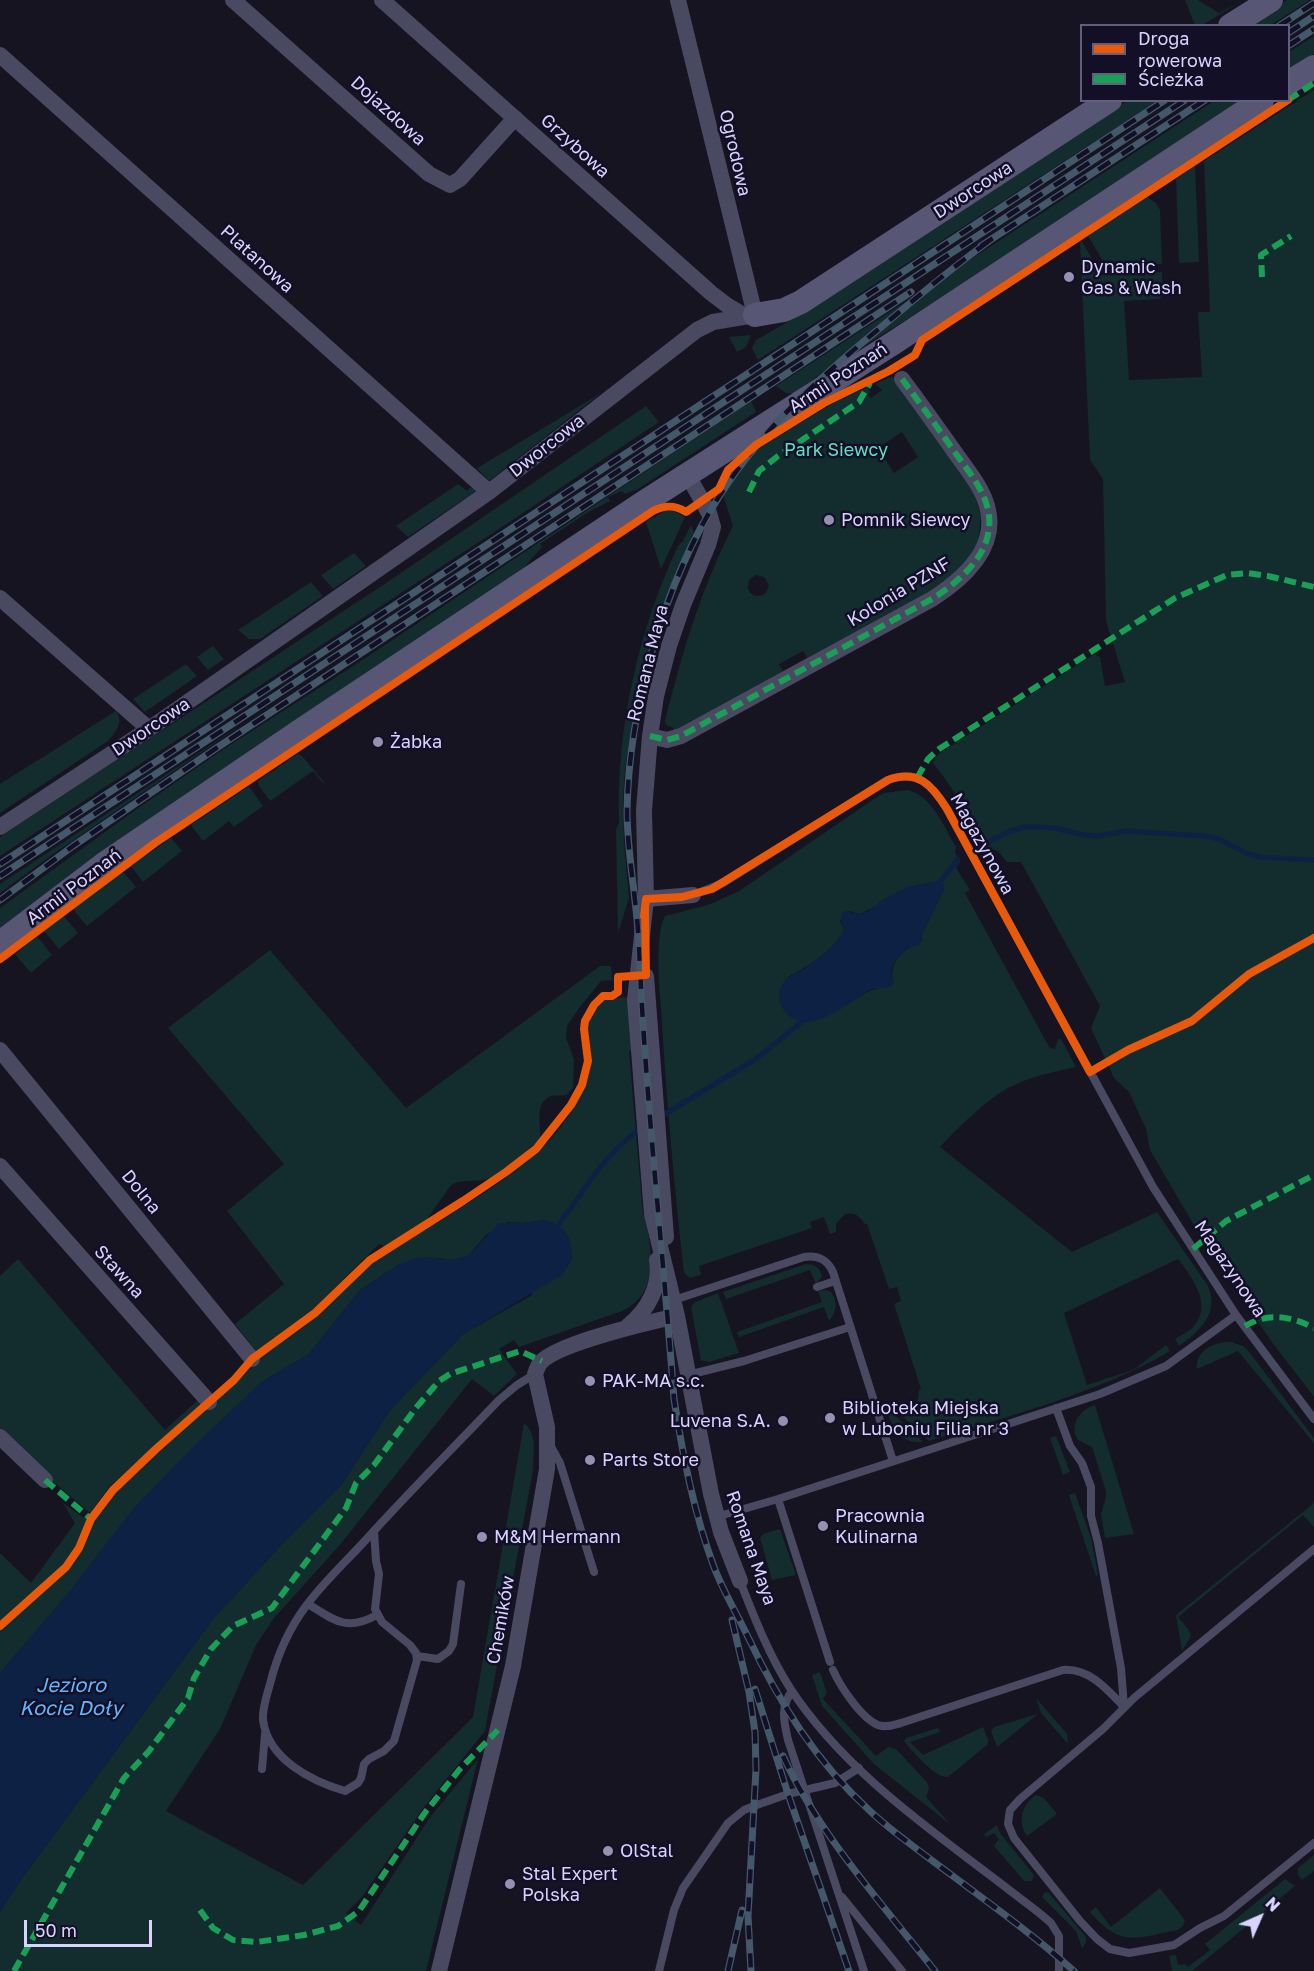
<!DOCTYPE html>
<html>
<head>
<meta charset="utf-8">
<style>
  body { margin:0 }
  #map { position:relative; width:1314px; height:1971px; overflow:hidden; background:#161421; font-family:"Golos Text",sans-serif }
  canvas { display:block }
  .legend { position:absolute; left:1080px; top:24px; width:210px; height:78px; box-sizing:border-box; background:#130f26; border:2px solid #625e7d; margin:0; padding:8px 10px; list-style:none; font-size:18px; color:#d9d4ff }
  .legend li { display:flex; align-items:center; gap:12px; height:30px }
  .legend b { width:30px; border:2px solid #625e7d }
  .north { position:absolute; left:1230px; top:1887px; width:60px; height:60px; -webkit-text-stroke:4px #130f26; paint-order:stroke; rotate:45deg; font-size:16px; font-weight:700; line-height:24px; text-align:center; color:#d9d4ff }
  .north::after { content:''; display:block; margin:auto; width:21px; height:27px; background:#d9d4ff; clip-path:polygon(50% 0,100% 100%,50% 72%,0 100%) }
  .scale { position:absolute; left:24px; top:1920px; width:128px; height:27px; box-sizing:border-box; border:3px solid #d9d4ff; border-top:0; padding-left:8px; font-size:18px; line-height:21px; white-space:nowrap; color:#d9d4ff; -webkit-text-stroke:4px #130f26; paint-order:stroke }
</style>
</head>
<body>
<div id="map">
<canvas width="1314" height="1971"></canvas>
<ul class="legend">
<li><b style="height:8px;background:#e8590c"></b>Droga rowerowa</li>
<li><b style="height:8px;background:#1a9f57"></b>Ścieżka</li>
</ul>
<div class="north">N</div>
<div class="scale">50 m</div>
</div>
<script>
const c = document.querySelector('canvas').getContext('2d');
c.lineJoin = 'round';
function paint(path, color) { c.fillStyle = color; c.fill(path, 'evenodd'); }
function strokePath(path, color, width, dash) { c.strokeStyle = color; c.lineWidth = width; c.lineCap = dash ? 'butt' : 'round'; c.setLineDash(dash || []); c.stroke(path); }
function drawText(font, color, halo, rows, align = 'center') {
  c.font = font + ' "Golos Text",sans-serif'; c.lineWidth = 5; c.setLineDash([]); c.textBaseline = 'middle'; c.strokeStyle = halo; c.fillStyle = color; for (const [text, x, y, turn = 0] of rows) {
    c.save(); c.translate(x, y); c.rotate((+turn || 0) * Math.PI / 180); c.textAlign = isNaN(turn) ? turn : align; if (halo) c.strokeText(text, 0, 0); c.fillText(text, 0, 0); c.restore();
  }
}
paint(new Path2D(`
  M1185,0H1198L1219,13L1243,0L1201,26L1196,25L1194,23Z
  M1287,0H1310L1271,25L1246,26Z
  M1314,36V54L1289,71V52Z
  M1314,90V1397L1271,1341L1202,1239L1150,1150L1146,1129L1129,1092L1114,1078L1091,1028L1100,1006L1021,862H1007L998,851L988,848L983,839L976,842C971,835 971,828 968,820C960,799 947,780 933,763L936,757L940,753L1094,654L1100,657L1105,686L1125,682L1106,621L1103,479L1090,460L1080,242L1082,241L1101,275L1162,272L1163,293L1160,299L1124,301L1129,380L1202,377L1198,312H1210L1204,161Z
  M1127,101H1157L758,360L752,348L756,340L812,308L962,207Z
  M1214,101H1243L967,282L827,369L795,393H786L776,386Z
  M1195,166L1199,262L1179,263L1176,179Z
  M1148,197L1156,203L1160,210L1162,264L1106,266L1088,236Z
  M751,335L746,347L737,352L729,337Z
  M892,376L973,489L981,515L978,541L969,559L953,575L923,595L807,658L803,651L779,664L783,672L675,733L673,728L666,725L665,721C682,653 701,589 733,526L723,495L754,451L832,404L867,387L871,392L868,394L871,398L882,390L875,384ZM902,432L918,457L894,473L878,448ZM756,575L764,577L769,585L766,593C759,598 752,597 748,589L749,580Z
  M601,393L489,481L477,468L479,467Z
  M751,401L756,412L638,489L625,494L622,491L608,497L610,501L587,513L540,544L542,547L521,571L82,866L0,929V908L134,811L227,747L364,659Z
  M646,406L659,422L514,519L0,856V837L386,583Z
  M458,484L467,491L471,487L476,491L408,537L396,526Z
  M665,511H674L685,517L661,569L646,522Z
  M691,525L694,532L661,611L642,678L632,722L625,769L623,803L624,842L629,898L618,933L616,829L619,823C616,729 638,631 678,546L683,541Z
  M354,553L366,566L333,589L321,575Z
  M311,582L323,596L260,639H249L238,630Z
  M213,646L224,659L208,670L197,657Z
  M186,664L197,676L145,712L133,699Z
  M116,711C124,722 116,732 108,741L0,813V784Z
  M247,721L49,857L0,893V884Z
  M298,754L302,756L324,782L323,783L313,771L270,801L259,786L258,781Z
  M248,787L251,789L263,806L234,827L229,821L203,841L191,825Z
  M907,790C932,795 944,827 956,847L955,852L960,862L956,868L970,890L965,893L1048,1045L1050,1048L1055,1049L1058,1039H1061L1076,1067C1053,1072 1029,1077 1008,1088C987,1099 957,1129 940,1147L1072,1252L1157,1212L1208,1286C1220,1313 1199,1332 1179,1346L1175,1339C1181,1335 1189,1332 1194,1326C1213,1304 1191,1276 1178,1259L1064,1313L1087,1385L1133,1370L1166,1345L1170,1351C1099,1393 1008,1416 929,1441L903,1417L915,1413L913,1407L918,1399L919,1390L921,1389L894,1304L901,1301L897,1287L889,1289L867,1224H865C860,1216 854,1212 845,1214L836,1224V1232L830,1234L824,1217L810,1222L812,1228L699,1266L701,1275L690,1278L684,1273C674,1185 666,1096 661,1007C659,985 655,935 665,916L711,904L739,891L877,797L884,793ZM932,882L944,889L922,934V940C904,950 888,961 893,983L867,992L841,1008L788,977C807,967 837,949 844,929L840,921L848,911L860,914L917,885H924Z
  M171,838L182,851L143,882L131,866Z
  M121,872L124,873L136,887L87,926L75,912L74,908Z
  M63,915L78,933L59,949L43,930Z
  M37,936L52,955L31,973L15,954Z
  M270,950L406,1108L600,966H611L612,980L601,981L580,1007L567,1026L566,1038L574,1059L573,1088L566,1095C562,1096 556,1095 551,1096C533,1104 542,1124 540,1138C532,1148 500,1175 488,1179C475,1183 462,1178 451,1185L425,1222L386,1247L379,1244L308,1314L256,1351L235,1324L284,1284L227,1211L284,1164L168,1028Z
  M629,997L633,1051H629L643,1215H646C650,1249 662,1293 622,1311L519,1347L514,1340L499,1349L517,1374L494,1396L472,1379L339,1546L274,1618L256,1645L220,1729L166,1811L303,1885L473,1717L524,1423C538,1435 533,1453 533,1470L485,1731L424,1807L362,1897L346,1913L361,1925L430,1817L478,1759L426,1971H0V1912L20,1881L213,1619L283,1543L341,1485L391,1409L463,1334L532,1295L546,1220L523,1223L508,1222L486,1235L468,1256L463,1258L448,1260L439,1258L398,1265L360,1290L309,1354L260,1383L65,1597L0,1673V1630L67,1570L81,1550L94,1520L116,1492L158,1451L244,1375C260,1351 289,1340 311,1321C333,1304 350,1278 373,1262C430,1225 493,1194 543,1147C562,1129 583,1097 590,1071C597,1041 574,1028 605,999Z
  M18,1259L165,1430L200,1398L203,1402L110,1486L90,1513L48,1477L0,1429V1276Z
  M806,1264C816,1265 820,1267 822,1277L816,1284L810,1270L726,1299L723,1292Z
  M825,1290L831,1292C838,1303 837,1311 829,1321L824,1307L739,1337L737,1332L822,1302L818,1291Z
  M718,1293L739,1353L709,1362L701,1360L691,1307L695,1302Z
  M1231,1342L1243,1346L1250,1353L1314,1438V1443L1238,1351L1197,1369C1195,1350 1215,1341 1231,1342Z
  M1095,1405L1134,1534L1105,1538L1101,1514L1106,1497V1491L1092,1447L1078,1440C1069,1425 1079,1410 1095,1405Z
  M885,1406L923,1442C898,1444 892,1426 885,1406Z
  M1056,1436L1070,1472L1063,1475L1050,1438Z
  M1075,1493L1091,1538L1098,1575L1096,1576L1069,1495Z
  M63,1503L87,1520L76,1546L64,1566L0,1622V1553L31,1583L75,1523Z
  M1314,1503V1527L1303,1515L1178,1617L1189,1630L1191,1636L1182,1651L1176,1615Z
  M780,1529L796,1575L772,1580L760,1538L763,1534Z
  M820,1672L827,1693L823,1699L876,1756L888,1747L896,1749L927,1782L929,1788L926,1797L951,1825L874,1764L822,1706L812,1675Z
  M1036,1698L1067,1734L1068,1744L1041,1713Z
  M1038,1714L997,1747L991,1731L994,1727Z
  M983,1727L988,1740V1744L948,1777C936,1779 912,1751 904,1741L906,1738L938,1728L940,1732L910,1742L923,1755Z
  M1036,1795L1044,1798L1057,1814L1027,1836C1017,1822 1022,1804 1036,1795Z
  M997,1825L1000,1833L1034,1875L1032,1881H1024L994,1846L999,1839L994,1833L986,1837L984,1834Z
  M1314,1855V1871L1302,1880L1298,1875V1868Z
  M1285,1879L1295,1886L1192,1971H1172L1169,1956L1176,1955L1178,1965L1185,1964L1188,1967L1210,1950L1205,1944Z
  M1160,1888L1185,1920L1183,1926L1178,1930C1135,1938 1121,1948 1090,1912L1096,1907L1111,1927Z
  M1045,1892L1049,1893L1086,1937V1943L1082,1948L1076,1931L1042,1897Z`), '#132c2d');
paint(new Path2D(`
  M938,881L943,883L944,889L922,934L920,945C908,945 891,960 891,974C891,977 893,980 894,983L890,987C882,988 875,987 868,991C846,1004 809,1038 786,1013C781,1008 778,998 780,991C783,977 794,975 805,968C818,960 839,943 844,929C841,921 839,918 844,911L860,914L868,911L885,898L908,887Z
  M546,1220C567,1227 572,1238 572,1260L562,1275L463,1334L391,1409L341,1485L283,1543L213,1619L20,1881L0,1912V1673L65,1597L132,1510L193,1447L260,1383L309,1354L360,1290L398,1265L416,1258L425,1257L448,1260L468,1256L499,1223H523Z`), '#0d2144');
strokePath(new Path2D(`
  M985,844L1010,831L1024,827H1039L1055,828L1083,835L1098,836L1127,831L1205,836L1219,839L1246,853L1260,857L1314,860
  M940,882L958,859
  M660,1117L756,1059L802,1022
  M559,1224C583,1192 607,1150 642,1128`), '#0d2144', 5);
strokePath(new Path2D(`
  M693,895L723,883L888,780C918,769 932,785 947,809L1153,1187L1236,1315L1314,1419
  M817,1287L835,1281
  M674,1300L804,1257C818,1255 827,1259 833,1272L893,1461
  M688,1375L744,1361L850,1327
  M1056,1408L1070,1446L1082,1463L1091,1487V1516L1098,1543L1121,1668L1124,1707
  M549,1443L560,1463L594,1572
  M778,1499L830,1662
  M716,1517L778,1499L1100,1394L1166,1366L1236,1315
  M374,1531L376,1561L379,1574L375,1609L382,1622L410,1645L416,1653L417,1660L394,1741L384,1751L369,1759L364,1764L361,1778L358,1783L345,1791C311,1781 268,1759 263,1720C262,1709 267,1695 270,1684C277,1656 288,1630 306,1606C325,1580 351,1557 373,1532C414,1487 457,1444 499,1400L517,1385L535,1374
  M1314,1549L1134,1698L1103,1729L1020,1799L1010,1810L1009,1816L1008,1824L1014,1838L1080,1921L1097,1939L1110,1949L1129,1953L1174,1945L1200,1928L1224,1916L1314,1843
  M740,1581C754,1617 769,1655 790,1688C844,1771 931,1830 1008,1889C1022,1900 1038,1911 1051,1923L1059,1936V1971
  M308,1604C334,1620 346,1632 377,1615
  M417,1656L438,1659L449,1651L453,1644L461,1584
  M833,1670C840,1686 861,1718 878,1725C886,1728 893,1725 901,1723L1063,1670C1089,1668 1107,1689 1124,1707
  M792,1691C780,1707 784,1722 788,1740L864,1971
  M262,1769L265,1734
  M842,1897L902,1971
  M659,1971L674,1910L683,1888L728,1823L744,1810L754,1806L788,1794L835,1783L859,1768`), '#4a4962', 8);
strokePath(new Path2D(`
  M233,0L429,174L450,185L460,179L515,118
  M382,0L711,293L728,306L745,316
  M0,55L489,492
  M687,474L709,513L713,527L708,545L683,605L669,646L656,696L650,736L644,810L646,899L635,1000L652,1214L677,1316L711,1494L721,1532L740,1581
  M0,598L149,729
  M650,736L667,740L681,736L932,599C971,574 1007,538 980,489C973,476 963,464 954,451C937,427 920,403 902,379
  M0,827L149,729L489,492L697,330L713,322L755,315L678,0
  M646,899L693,895
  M646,976L666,1237
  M0,1050L252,1359
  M0,1166L209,1402
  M628,1326C648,1310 661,1286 657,1260
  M0,1437L45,1480
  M439,1971L513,1666L547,1469V1427L535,1374C537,1369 538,1365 541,1362C559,1343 650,1322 677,1316`), '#4a4962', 16);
strokePath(new Path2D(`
  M1230,26L1271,0
  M1288,83L1314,67
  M755,315L784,310L801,302L1110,100
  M0,943L104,864L303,729L646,501L895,342L1262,100`), '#575674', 24);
const rail = new Path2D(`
  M1279,26L1314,3
  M1288,33L1314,16
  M1288,46L1314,29
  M988,242C954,266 922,293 891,319C827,371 765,425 720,495C664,582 629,708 627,810C627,855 637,900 639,946C645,1097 663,1248 674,1399C683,1457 694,1513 714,1567C723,1591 737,1614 748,1637C779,1702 816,1762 870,1811C890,1830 912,1845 934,1862C981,1897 1030,1932 1074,1971
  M981,246L1205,100
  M0,864L1165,100
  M0,876L1185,100
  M0,900L73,846L218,747L911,292
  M732,1620L749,1692L755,1732L756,1769L748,1916L751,1971
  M755,1689L788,1794L849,1971
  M783,1756C818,1833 883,1905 935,1971
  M728,1971L742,1910`);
strokePath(rail, '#43596b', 7);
strokePath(rail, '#130f26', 4.5, [14]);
strokePath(new Path2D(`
  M1288,100L1314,83
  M1262,277L1261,255L1291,236
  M749,492L759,471L778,456L859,402L870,383
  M650,736L667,740L681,736L932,599C971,574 1007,538 980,489C973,476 963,464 954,451C937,427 920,403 902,379
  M917,778L928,759L939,749L1175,598L1227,575L1247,573L1268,576L1314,587
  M1193,1249L1226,1221L1314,1175
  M1245,1326C1268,1312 1291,1316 1314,1328
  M45,1480L91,1519
  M200,1910L213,1928L233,1940L257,1942L304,1935L338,1926L359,1911L424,1814L459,1770L498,1730
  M14,1971L124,1778L149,1751L188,1698L194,1678L211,1649L233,1626L272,1608L346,1508L356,1483L374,1465L415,1409L439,1381L450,1374L520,1351L542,1361`), '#1a9f57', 6, [12, 6]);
strokePath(new Path2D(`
  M644,916L646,899L682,897L712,889L888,780C918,769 932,785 947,809L1090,1072L1128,1050L1192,1021L1249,974L1314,938
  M0,959L155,843L653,511C665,505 675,505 686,512L719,489L728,470L756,445L824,403L889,371L915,355L922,340L1288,100
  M0,1626L66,1567L79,1548L91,1519L113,1490L156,1449L234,1380L252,1359L315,1313L370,1260L463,1201L506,1172L536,1149L571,1105L582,1085L588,1061L584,1029L585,1021L594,1005L603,996H612L618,992V977L646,975L645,909`), '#e8590c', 8);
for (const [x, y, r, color] of [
  [1069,277,6,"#9591b1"],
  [829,520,6,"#9591b1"],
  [378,742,6,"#9591b1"],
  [590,1381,6,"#9591b1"],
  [830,1418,6,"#9591b1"],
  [783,1421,6,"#9591b1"],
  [590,1460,6,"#9591b1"],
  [823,1526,6,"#9591b1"],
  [482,1537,6,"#9591b1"],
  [608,1851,6,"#9591b1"],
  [510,1884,6,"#9591b1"]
]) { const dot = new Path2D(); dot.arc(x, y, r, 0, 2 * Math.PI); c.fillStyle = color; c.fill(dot); strokePath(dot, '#130f26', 2); }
drawText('18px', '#d9d4ff', '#130f26', [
  ["Dojazdowa",388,111,42],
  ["Grzybowa",575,146,42],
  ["Ogrodowa",735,153,77],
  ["Dworcowa",973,190,-33],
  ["Platanowa",257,259,42],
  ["Armii Poznań",838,378,-33],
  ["Dworcowa",547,446,-38],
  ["Kolonia PZNF",899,592,-31],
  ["Romana Maya",648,663,-76],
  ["Dworcowa",151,727,-34],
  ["Magazynowa",982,844,61],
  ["Armii Poznań",74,887,-37],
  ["Dolna",141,1192,51],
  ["Magazynowa",1230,1269,56],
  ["Stawna",119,1272,48],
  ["Romana Maya",751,1548,71],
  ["Chemików",501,1620,-80]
]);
drawText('18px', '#d9d4ff', '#130f26', [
  ["Dynamic",1081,267],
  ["Gas & Wash",1081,288],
  ["Pomnik Siewcy",841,520],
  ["Żabka",390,742],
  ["PAK-MA s.c.",602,1381],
  ["Biblioteka Miejska",842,1408],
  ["w Luboniu Filia nr 3",842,1429],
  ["Luvena S.A.",771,1421,"right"],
  ["Parts Store",602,1460],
  ["Pracownia",835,1516],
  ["Kulinarna",835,1537],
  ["M&M Hermann",494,1537],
  ["OlStal",620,1851],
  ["Stal Expert",522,1874],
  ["Polska",522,1895]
], 'left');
drawText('18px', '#5fe0c0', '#130f26', [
  ["Park Siewcy",836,450]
]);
drawText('italic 20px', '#62b6ff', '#130f26', [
  ["Jezioro",71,1686],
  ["Kocie Doły",71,1709]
]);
</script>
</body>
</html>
